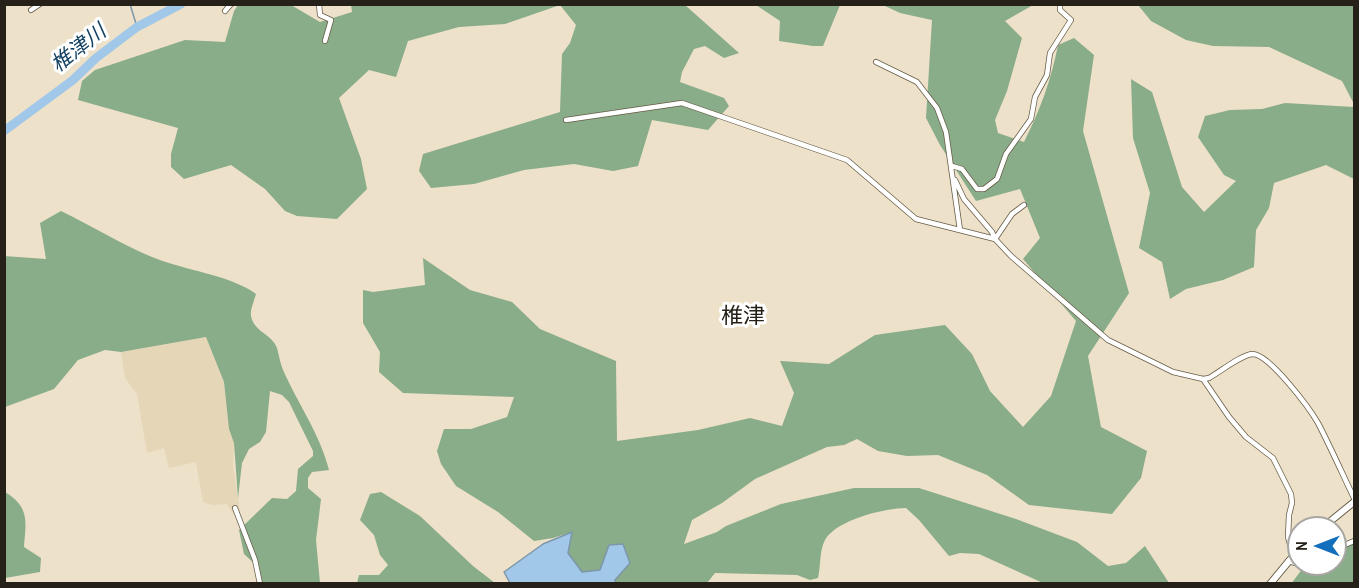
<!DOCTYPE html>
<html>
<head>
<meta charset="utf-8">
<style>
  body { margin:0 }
  #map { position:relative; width:1359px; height:588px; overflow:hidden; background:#ede1c9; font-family:"Archivo Narrow",sans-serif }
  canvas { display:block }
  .frame { position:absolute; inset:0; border:6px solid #252118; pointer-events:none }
  .north { position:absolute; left:1287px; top:516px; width:60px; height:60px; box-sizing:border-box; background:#fff; border:2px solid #a8a6a3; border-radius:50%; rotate:270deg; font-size:16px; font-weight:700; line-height:24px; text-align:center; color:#252118 }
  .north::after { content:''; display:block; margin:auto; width:21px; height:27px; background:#136fbc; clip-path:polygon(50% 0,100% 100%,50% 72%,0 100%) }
</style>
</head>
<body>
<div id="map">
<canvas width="1359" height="588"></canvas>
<div class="frame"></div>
<div class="north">N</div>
</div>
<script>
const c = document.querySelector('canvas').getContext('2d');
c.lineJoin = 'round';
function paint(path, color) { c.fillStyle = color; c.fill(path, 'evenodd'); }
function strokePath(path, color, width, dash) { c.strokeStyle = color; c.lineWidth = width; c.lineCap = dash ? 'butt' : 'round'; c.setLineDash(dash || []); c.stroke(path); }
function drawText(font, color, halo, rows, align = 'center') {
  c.font = font + ' "Archivo Narrow","Noto Sans JP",sans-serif'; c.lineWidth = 6; c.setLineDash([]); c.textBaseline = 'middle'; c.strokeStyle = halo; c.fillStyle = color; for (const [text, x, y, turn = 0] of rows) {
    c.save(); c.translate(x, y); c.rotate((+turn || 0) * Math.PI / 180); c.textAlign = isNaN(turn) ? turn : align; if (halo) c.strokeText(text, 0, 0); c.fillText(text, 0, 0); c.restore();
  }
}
paint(new Path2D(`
  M206,337L224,382L229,429L234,443L233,466L240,511L233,514L227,504L212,505L203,502L196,462L169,468L164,448L147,453L137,394L125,378L121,352Z`), '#e4d6b7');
paint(new Path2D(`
  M351,4L685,5L739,53L724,58L705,46L694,49L682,72L680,82L724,98L729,106L708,130L652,120L638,166L613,171L574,164L524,170L474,184L431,188L419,171L423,154L560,112L562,54L570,43L576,25L560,5L505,24L459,27L408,41L396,77L369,70L339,98L361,159L367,189L337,219L297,216L285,211L265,189L231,165L184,179L171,167V154L178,128L78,100L82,81L95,70L185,40L225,42L234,11L238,5H291L320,22L352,12Z
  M1175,4L1354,5V104L1342,81L1269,47L1213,46L1186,40L1151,21L1138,5Z
  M756,5H840L823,46H813L779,41L780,21Z
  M883,5H1033L1005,21L1022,38L1007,91L995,120L998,133L1024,142C1040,110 1051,81 1058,45L1074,38L1094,55L1083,131L1129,293L1088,356L1101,427L1147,451L1141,478L1112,514L1029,505L987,475L938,455L907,456L878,451L857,439L844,445L827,447L755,479L722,503L692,520L684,544L717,532L726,526L781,504L854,488H919L1016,519L1077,542L1108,566L1126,563L1145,546L1169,583H1043L979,554L960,553L949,556L919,520L906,508C885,508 836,520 825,540C819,551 821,566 818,578L810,580L797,575L715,573L707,583H615V580L629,563L609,545L600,570L582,572L568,553L572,532L553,538L534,541L498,512L456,486L441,464L437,451L444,429H471L507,417L514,397L403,393L379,372L380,352L363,323V290L373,292L425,285L423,258L470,290L512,302L540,329L616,361L617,441L698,430L750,418L782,426L794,393L780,361L829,364L875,335L945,325L972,354L990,391L1023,427L1051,396L1076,321L1023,259L1040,238L1020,189L976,201L940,145L926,118L932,20L900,13Z
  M1131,79L1152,92L1182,187L1204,212L1236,181L1224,175L1198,137L1205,116L1230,110L1262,109L1285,103L1354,107V179L1326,165L1274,183L1269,208L1256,230L1254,267L1223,280L1186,289L1170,299L1162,262L1139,248L1150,193L1133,138Z
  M61,211C92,226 121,244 152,257C182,270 231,275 256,294C254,301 250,310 251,316C254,332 272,334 277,348C279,355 280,363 283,370C298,404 320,434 329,470L312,472L308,478V488L321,499L316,540L320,583H260V569L244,554L239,530L272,498L287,499L296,491L298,469L313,456V451L289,402L282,395L270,391L266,432L260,442L249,449L242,463L238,498L234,443L229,429L224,382L206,337L121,352L105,350L78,360L54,389L5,407L4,256L46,259L40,223Z
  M5,492C30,507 26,522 24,547L41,558L40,572L5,578Z
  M381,492L420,516L473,566L495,583H357L359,575H379L388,565L380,555L374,535L360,520L370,494Z
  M1354,543V583L1291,584L1306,564H1335V548Z`), '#89ac89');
const water = new Path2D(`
  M572,532L568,553L582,572L600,570L609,545L623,544L630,563L615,580V583H510L504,572L543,544Z`);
paint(water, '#a1c8e9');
strokePath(water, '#7c96aa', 1.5);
strokePath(new Path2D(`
  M130,4L137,27`), '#7c96aa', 1.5);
strokePath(new Path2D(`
  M4,131L73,80L96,58L137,27L181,4`), '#a1c8e9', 9);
const street = new Path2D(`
  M319,4L320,15L331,20L325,41
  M31,10L40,4
  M225,11L231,4
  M876,62L917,82L937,108L946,132L960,230
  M566,120L682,103L847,160L916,219L995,239L1011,256L1108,340L1173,372L1203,379L1209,378C1220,372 1242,354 1253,354C1270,355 1310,409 1318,423C1331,448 1342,473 1354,498
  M952,166L962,169L977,189H984L997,179L1006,154L1031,119L1035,97L1047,75L1050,53L1071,20L1060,10V4
  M955,180L964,199L992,232L995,239
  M995,239L1012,214L1024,205
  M1203,379L1229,417L1246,437L1273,458L1291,494L1292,503L1289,515L1288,537L1293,555
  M235,508L255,560L260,584
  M1335,549L1354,541
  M1288,561L1299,564`);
const secondary = new Path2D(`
  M1322,528L1354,502
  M1270,584L1299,549`);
strokePath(street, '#665c47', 6);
strokePath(secondary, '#665c47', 8);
strokePath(street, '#fff', 4.5);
strokePath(secondary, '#fff', 6);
drawText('italic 21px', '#154263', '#fff', [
  ["椎津川",79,49,-38]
]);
drawText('22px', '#252118', '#fff', [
  ["椎津",743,317]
]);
</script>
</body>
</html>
